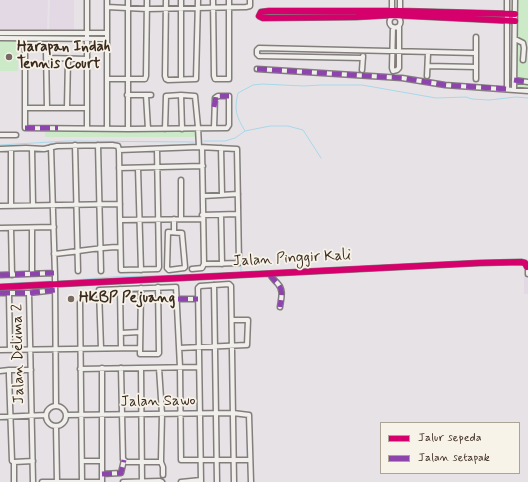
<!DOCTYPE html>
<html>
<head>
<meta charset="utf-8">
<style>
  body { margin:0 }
  #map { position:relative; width:528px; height:482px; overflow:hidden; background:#e7e2e5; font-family:Mynerve,sans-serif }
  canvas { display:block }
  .legend { position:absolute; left:380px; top:422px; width:140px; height:52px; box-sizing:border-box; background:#f7f3e8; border:1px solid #aca397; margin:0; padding:5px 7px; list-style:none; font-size:12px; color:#3b2a1e }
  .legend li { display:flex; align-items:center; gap:8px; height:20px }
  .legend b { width:20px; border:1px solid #aca397 }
</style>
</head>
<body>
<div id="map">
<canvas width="528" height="482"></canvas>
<ul class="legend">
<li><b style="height:5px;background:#d6006c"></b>Jalur sepeda</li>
<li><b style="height:5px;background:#8e44ad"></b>Jalan setapak</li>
</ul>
</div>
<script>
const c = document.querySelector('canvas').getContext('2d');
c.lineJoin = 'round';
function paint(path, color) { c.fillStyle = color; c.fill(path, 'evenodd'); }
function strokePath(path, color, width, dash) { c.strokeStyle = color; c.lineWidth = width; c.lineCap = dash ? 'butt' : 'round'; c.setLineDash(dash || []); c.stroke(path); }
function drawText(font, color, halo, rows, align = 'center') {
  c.font = font + ' Mynerve,sans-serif'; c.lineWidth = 3.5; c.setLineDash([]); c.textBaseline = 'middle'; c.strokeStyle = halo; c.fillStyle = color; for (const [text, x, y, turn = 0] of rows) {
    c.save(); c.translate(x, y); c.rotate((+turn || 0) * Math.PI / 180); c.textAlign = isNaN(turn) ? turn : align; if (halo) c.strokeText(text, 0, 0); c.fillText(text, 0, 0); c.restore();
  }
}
paint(new Path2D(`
  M0,0H48L47,31L0,30Z
  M50,0H74V31L49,30Z
  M527,262H528V294H524V276Z`), '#e3d9e4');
paint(new Path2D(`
  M518,0H528V88L516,87Z
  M0,42H18V71H0Z
  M45,132H199V137H45Z`), '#cce9c8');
strokePath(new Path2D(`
  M245,131C236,116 234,110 238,93L253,85L262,84L304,86L321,85H362L436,98L466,97L472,99L489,100L516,97L528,98
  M204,141H225L235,138L245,131L270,126H288L303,130L321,158
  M0,145L67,141L194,142
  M240,164L241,209
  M241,218V251
  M241,264V273
  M61,281L112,277L219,274
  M0,284L50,281`), '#a7d8ea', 1);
const minor = new Path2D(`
  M87,0V36
  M107,0V128
  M128,0V129
  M166,0L165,76L166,79L168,80L196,79L198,0
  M213,0L214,76L215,79H229V0
  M107,7L147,9L246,7L250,6V0
  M392,14V0
  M400,14V0
  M389.5 22a5.5 5.5 0 1 1 11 0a5.5 5.5 0 1 1-11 0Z
  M515,21L392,15L356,17L263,18L259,16L261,12L269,11H400L515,14
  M393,27L392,68L393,71L397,70L399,68V26
  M0,33H107
  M0,38L107,39
  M25,39V128L128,129L227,128L229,125V96H218L215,98L214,128
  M87,39V128
  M515,39L523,43L524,48L523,60
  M46,51L47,108
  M47,58L87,59
  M363,58L259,56L257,54V50L259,48L476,53
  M428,66L476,67
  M257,69L402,78L445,85L528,91
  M362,70L363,56
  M427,76L428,53
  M107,79H145L146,76L147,0
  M181,79V0
  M476,79V37
  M514,80L528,82
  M507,89V0
  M514,89L515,0
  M127,95H151
  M146,95L148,129
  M181,95L182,129
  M67,107L68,59
  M25,108H87
  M165,129L166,96L181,95L195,96L198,127L199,147
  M0,135H16
  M75,145L78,271
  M98,145L101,271
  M51,147L55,276L56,406
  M202,148L204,264
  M221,148L222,195
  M0,149L26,148L44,149L57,146L112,145L118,146L119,150L199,147L237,149L239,263L204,264
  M11,149V206
  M32,149L33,205
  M119,150L120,220L202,219
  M119,168L203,166
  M138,168L141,270
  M203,196L238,194
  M0,206L120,204
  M202,215L238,214
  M221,215L222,264
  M174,219V232
  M181,219V180
  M120,220L121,270L158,269L159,267L157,149
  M0,228L54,227
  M11,228L12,275
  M168,232L182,233L185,267L184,268L169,270L167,268Z
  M54,254C77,252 98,247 120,247
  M192,269L202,268L204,264
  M528,269V274
  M32,274V228
  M270,274C272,279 275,280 278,284C284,290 281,299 280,307
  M0,275L54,273
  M214,285L217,482
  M0,287L479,263L521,262L525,263L527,267
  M141,288L140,354H158L159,353L158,287
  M120,289L121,348
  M0,293H29L55,290
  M9,293L10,350
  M29,293L33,482
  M178,299H198
  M80,303L82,482
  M121,333L140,332
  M101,348L99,290L176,287L180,367L181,460H250
  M179,348L247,345L248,320H232
  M0,350L140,348
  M102,368V482
  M121,368L123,460L127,462H161V459L162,414L159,368
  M141,368L142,482
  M80,369L198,367
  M31,370H9V376L12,461L14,462L33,461
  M0,371L9,370
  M46 416a10 10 0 1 1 20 0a10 10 0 1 1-20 0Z
  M66,415L233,413L249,415L251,482
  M0,417L46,415
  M56,426L57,482
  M82,461H102
  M14,462V482
  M161,462L163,467V475
  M102,474L121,473L124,460
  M42,482H102
  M123,482L160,481L162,482
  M181,482L201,480
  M201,482L198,288L200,286L229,284L231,286L234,482`);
strokePath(minor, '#837e7c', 7);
strokePath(minor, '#f0efec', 4);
strokePath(new Path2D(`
  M257,69L402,78L445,85L507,89
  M514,80L528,82
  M214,107L216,96H229
  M25,128H58
  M270,274C272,279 275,280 278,284C284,290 281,299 280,307
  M0,275L54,273
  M0,293H29L55,290
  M178,299H198
  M102,474L121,473L124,460`), '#8e44ad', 5, [10, 5]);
strokePath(new Path2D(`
  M515,21L392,15L356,17L263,18L259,16L261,12L269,11H400L515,14
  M0,287L479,263L521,262L525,263L527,267`), '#d6006c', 6);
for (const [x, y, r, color] of [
  [9,57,4,"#776a64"],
  [71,299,4,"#776a64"]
]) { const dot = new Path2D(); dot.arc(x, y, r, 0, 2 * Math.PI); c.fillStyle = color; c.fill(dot); strokePath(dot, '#f7f3e8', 1.5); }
drawText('bold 15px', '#3b2a1e', '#f7f3e8', [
  ["Harapan Indah",17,48],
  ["Tennis Court",17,65],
  ["HKBP Pejuang",79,299]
], 'left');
drawText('15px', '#3b2a1e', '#f7f3e8', [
  ["Jalan Pinggir Kali",292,259,-3],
  ["Jalan Delima 2",19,354,-91],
  ["Jalan Sawo",158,402,-1]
]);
</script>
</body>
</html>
